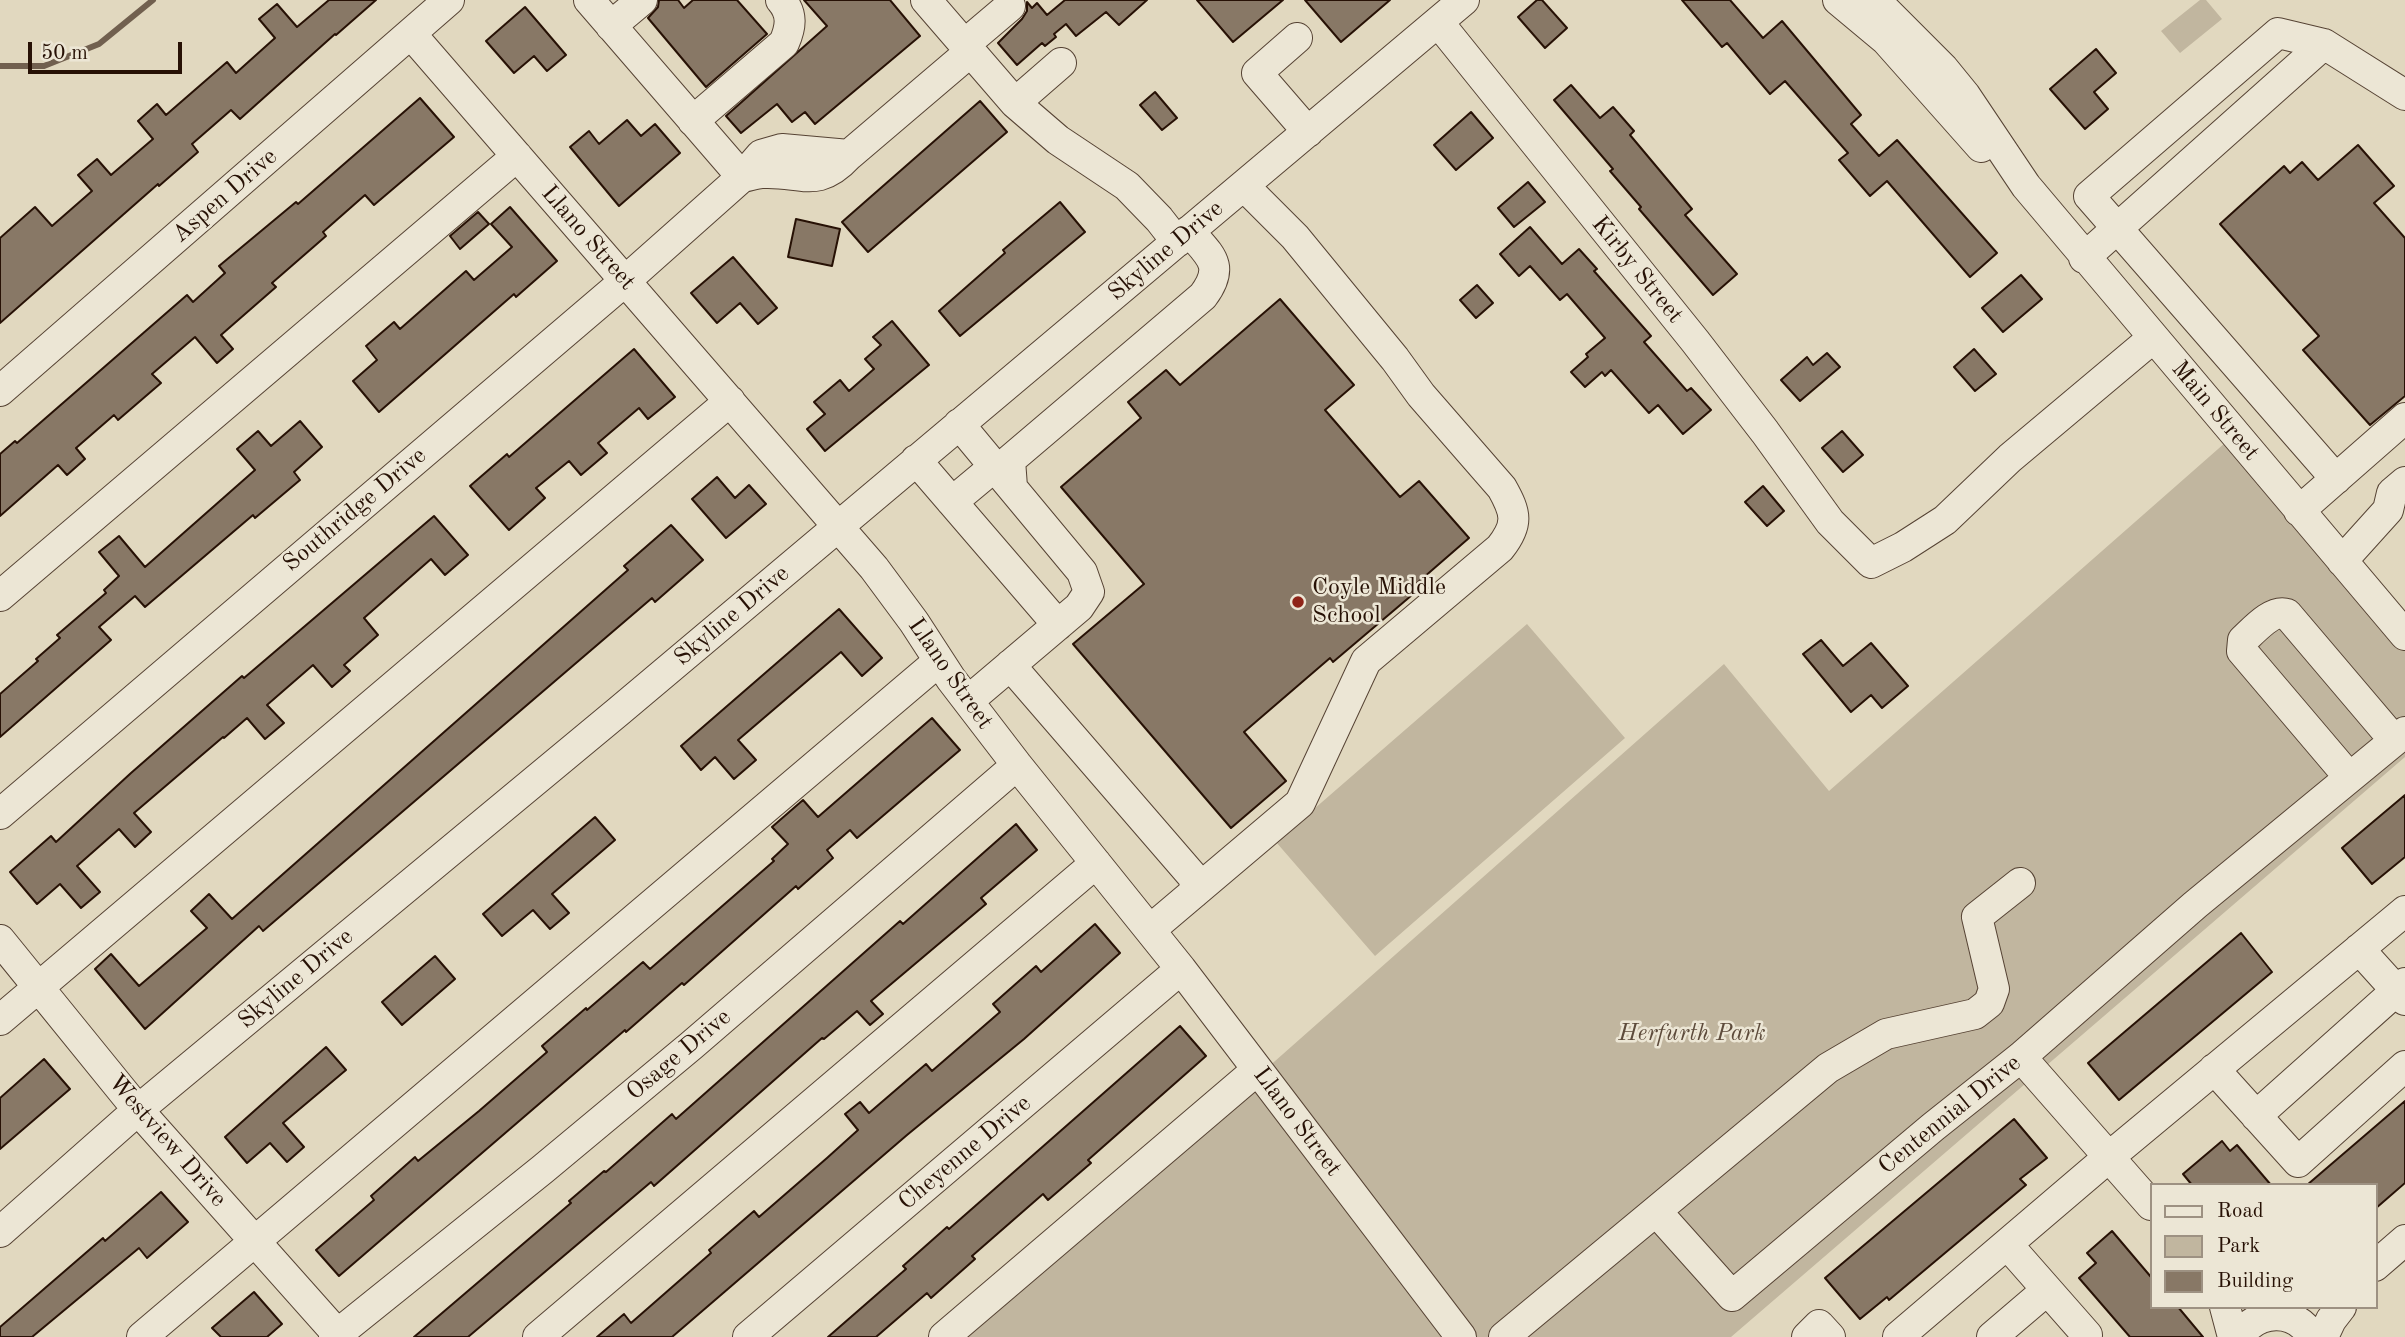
<!DOCTYPE html>
<html>
<head>
<meta charset="utf-8">
<style>
  body { margin:0 }
  #map { position:relative; width:2405px; height:1337px; overflow:hidden; background:#e1d8bf; font-family:"Old Standard TT",serif }
  canvas { display:block }
  .legend { position:absolute; left:2150px; top:1183px; width:228px; height:126px; box-sizing:border-box; background:#ece6d5; border:2px solid #9d9182; margin:0; padding:9px 12px; list-style:none; font-size:21px; color:#271105 }
  .legend li { display:flex; align-items:center; gap:14px; height:35px }
  .legend b { width:35px; border:2px solid #9d9182 }
  .scale { position:absolute; left:28px; top:42px; width:154px; height:32px; box-sizing:border-box; border:4px solid #271105; border-top:0; padding-left:9px; font-size:21px; line-height:24px; white-space:nowrap; color:#271105; -webkit-text-stroke:5px #ece6d5; paint-order:stroke }
</style>
</head>
<body>
<div id="map">
<canvas width="2405" height="1337"></canvas>
<ul class="legend">
<li><b style="height:9px;background:#ece6d5"></b>Road</li>
<li><b style="height:19px;background:#c1b69f"></b>Park</li>
<li><b style="height:19px;background:#887866"></b>Building</li>
</ul>
<div class="scale">50 m</div>
</div>
<script>
const c = document.querySelector('canvas').getContext('2d');
c.lineJoin = 'round';
function paint(path, color) { c.fillStyle = color; c.fill(path, 'evenodd'); }
function strokePath(path, color, width, dash) { c.strokeStyle = color; c.lineWidth = width; c.lineCap = dash ? 'butt' : 'round'; c.setLineDash(dash || []); c.stroke(path); }
function drawText(font, color, halo, rows, align = 'center') {
  c.font = font + ' "Old Standard TT",serif'; c.lineWidth = 5; c.setLineDash([]); c.textBaseline = 'middle'; c.strokeStyle = halo; c.fillStyle = color; for (const [text, x, y, turn = 0] of rows) {
    c.save(); c.translate(x, y); c.rotate((+turn || 0) * Math.PI / 180); c.textAlign = isNaN(turn) ? turn : align; if (halo) c.strokeText(text, 0, 0); c.fillText(text, 0, 0); c.restore();
  }
}
paint(new Path2D(`
  M2200,0H2206L2222,19L2180,53L2161,31Z
  M2226,442L2405,638V757L1731,1337H963L1724,664L1829,791Z
  M1527,624L1625,738L1375,956L1276,842Z`), '#c1b69f');
strokePath(new Path2D(`
  M0,66H44L99,44L153,0`), '#71604f', 6);
const building = new Path2D(`
  M329,0H376L336,35L335,34L240,119L231,110L192,144L198,152L159,186L158,184L0,323V238L35,207L52,226L92,191L78,175L97,159L111,175L153,139L138,121L157,104L166,115L227,62L236,73L275,38L259,19L277,4L297,27Z
  M659,0H678L684,8L693,0H737L767,34L706,87L648,18L658,7Z
  M804,0H890L920,36L815,124L805,112L792,122L777,104L741,133L726,116L827,26Z
  M1065,0H1147L1119,25L1106,12L1076,36L1066,24L1054,34L1056,37L1045,46L1042,43L1017,65L998,43L1022,19L1027,11V2L1032,8L1037,3L1047,15Z
  M1197,0H1283L1233,42Z
  M1305,0H1390L1341,42Z
  M1537,0H1542L1567,28L1545,48L1518,17Z
  M1682,0H1730L1763,38L1782,21L1861,115L1851,124L1879,156L1897,140L1997,253L1970,277L1887,181L1870,196L1839,160L1848,153L1785,81L1770,94L1727,43L1722,47Z
  M525,7L566,55L547,71L534,56L514,73L486,41Z
  M2096,49L2116,73L2094,92L2108,109L2085,129L2050,89Z
  M1571,85L1600,118L1613,107L1634,131L1630,135L1692,209L1685,215L1737,274L1713,295L1639,209L1641,207L1610,171L1613,169L1554,100Z
  M1155,92L1177,118L1162,130L1140,105Z
  M420,98L454,137L374,205L365,195L323,232L326,236L272,283L276,287L221,335L233,349L217,363L195,337L152,374L161,383L118,420L114,415L76,448L85,459L67,475L58,465L0,516V454L15,441L17,443L187,295L193,302L225,273L219,266L296,202L298,204Z
  M980,101L1007,132L868,252L842,222Z
  M1471,112L1493,138L1456,170L1434,145Z
  M627,120L641,136L655,124L680,153L619,206L570,147L589,131L599,144Z
  M2358,145L2394,186L2374,203L2405,238V396L2370,425L2303,350L2319,336L2220,224L2284,166L2290,173L2302,162L2318,180Z
  M1528,182L1545,202L1514,227L1498,208Z
  M1060,202L1085,232L960,336L939,311L1005,253L1003,250Z
  M510,207L557,261L516,297L514,294L379,412L353,381L377,360L366,346L394,322L400,329L466,271L474,280L512,247L491,224Z
  M478,212L489,224L460,249L450,236Z
  M796,219L840,229L832,266L788,257Z
  M1530,227L1562,264L1579,249L1597,269L1594,271L1651,336L1644,342L1687,391L1691,388L1711,410L1683,434L1658,405L1649,413L1611,370L1605,376L1602,372L1585,387L1571,372L1588,357L1586,354L1605,338L1567,294L1560,300L1530,266L1519,276L1500,254Z
  M733,257L777,308L758,324L740,303L717,323L691,293Z
  M2021,275L2042,299L2003,332L1982,308Z
  M1477,285L1493,303L1476,318L1460,300Z
  M1280,299L1354,385L1325,410L1400,497L1419,481L1469,538L1408,591L1412,595L1333,662L1330,658L1244,732L1286,781L1231,828L1073,644L1144,584L1061,487L1141,418L1128,402L1166,370L1180,385Z
  M892,321L929,365L825,451L807,429L825,414L814,402L840,380L849,391L874,369L865,359L881,345L873,337Z
  M634,349L675,397L648,419L639,408L598,443L607,453L581,475L569,461L536,488L545,498L509,530L470,486L507,454L509,457Z
  M1974,349L1996,374L1975,391L1954,367Z
  M1827,353L1840,367L1800,401L1781,380L1807,357L1813,365Z
  M300,421L322,447L294,472L300,480L255,518L253,515L145,607L135,596L99,627L111,640L0,737V694L38,661L36,659L60,638L57,635L106,593L104,590L119,576L99,552L119,536L145,567L255,470L237,449L258,431L271,446Z
  M1842,431L1863,455L1843,472L1822,448Z
  M717,477L735,498L749,485L766,504L726,538L692,499Z
  M1763,486L1784,511L1767,526L1745,502Z
  M434,516L468,555L445,575L431,559L364,618L378,635L344,665L350,671L332,687L313,665L267,705L284,723L265,739L247,718L224,738L223,737L134,813L151,832L135,847L119,829L77,866L100,892L81,908L60,884L37,904L10,872L51,836L56,842L131,773L242,676L244,678Z
  M671,525L703,560L655,602L652,598L263,931L259,926L145,1029L95,969L111,954L139,986L207,928L191,911L209,894L232,919L628,570L624,566Z
  M839,609L882,658L862,676L841,652L738,740L756,760L734,779L715,757L701,770L681,746Z
  M1821,640L1843,666L1871,643L1908,686L1882,708L1871,695L1851,712L1803,654Z
  M932,718L960,750L857,838L850,830L827,850L833,858L798,889L796,886L684,985L682,983L626,1032L625,1030L339,1276L316,1250L374,1200L371,1196L415,1157L418,1161L479,1111L547,1052L542,1046L586,1008L587,1010L643,962L650,969L774,861L772,859L788,844L772,827L803,800L818,817Z
  M2405,795V857L2372,884L2342,848Z
  M595,817L615,840L552,894L569,913L550,929L533,910L502,936L483,914Z
  M1016,824L1037,850L981,898L986,904L871,1001L883,1014L870,1025L857,1011L824,1039L822,1038L654,1186L651,1182L468,1337H414L571,1203L569,1201L604,1171L606,1172L672,1114L676,1119L900,921L903,924Z
  M1095,924L1120,953L1024,1039L907,1135L672,1337H597L624,1314L631,1323L711,1253L709,1250L754,1211L759,1217L827,1158L858,1130L845,1114L860,1102L869,1113L926,1064L932,1071L1000,1012L993,1004L1036,966L1041,972Z
  M2241,933L2272,972L2119,1100L2088,1063Z
  M435,956L455,979L402,1025L382,1002Z
  M1180,1026L1206,1056L1088,1160L1091,1163L1048,1200L1043,1194L972,1256L975,1259L931,1298L927,1293L876,1337H828L906,1269L903,1266L947,1227L949,1229Z
  M326,1047L346,1070L283,1123L304,1147L287,1162L270,1143L247,1163L225,1137Z
  M44,1059L70,1089L0,1149V1098Z
  M2405,1101V1183L2375,1209V1185H2307Z
  M2014,1119L2047,1158L2020,1179L2026,1185L1889,1300L1887,1297L1860,1319L1825,1278Z
  M2222,1141L2230,1151L2237,1145L2271,1185H2192L2183,1174Z
  M161,1192L188,1222L147,1258L139,1248L32,1337H0V1327L103,1238L105,1241Z
  M2112,1231L2151,1277V1307H2178L2203,1337H2130L2079,1278L2096,1263L2087,1253Z
  M254,1292L282,1324L267,1337H221L212,1328Z`);
paint(building, '#887866');
strokePath(building, '#271105', 2);
const minor = new Path2D(`
  M589,0L742,177C749,176 756,173 763,173C802,171 817,190 849,155L970,52
  M926,0L1015,103L1058,140L1127,186L1159,219L1177,242
  M1838,0L1886,40L1981,147
  M1875,0L1943,68L1965,95L2026,186L2405,635
  M1438,22L1695,341L1765,432L1830,522L1871,563L1903,547L1945,520L2010,458L2153,338
  M611,26L642,0
  M411,34L874,568L914,622L951,679L1017,765L1181,969L1461,1337
  M1297,38L1257,73L1308,132
  M2324,44L2278,33L2089,196L2336,479
  M964,45L1010,6
  M1015,103L1061,63
  M693,121L784,43C791,27 793,14 781,0
  M2084,258L2324,44L2405,95
  M0,391L449,0
  M959,424L1082,572L1089,592L1079,607L968,701
  M916,460L1058,625
  M1012,487L1010,460L1203,296C1226,265 1210,256 1189,231
  M952,502L994,467
  M2299,511L2405,418
  M2342,561L2388,510L2392,493L2405,482
  M0,596L517,156
  M1010,665L1195,879L1194,893
  M2349,777L2242,651L2243,640C2254,630 2272,609 2287,614L2394,740
  M0,814L625,281L742,177L761,155L782,149L849,155
  M1150,930L1300,803L1366,661L1500,548C1519,524 1516,513 1502,488L1421,395L1395,359L1295,237L1244,186
  M0,940L138,1110L340,1337
  M2359,949L2405,1000
  M0,1020L730,401
  M2021,1057L2151,1205
  M2214,1069L2298,1162L2405,1066
  M2256,1116L2405,983
  M1656,1211L1828,1068L1886,1034L1975,1014L1989,1003L1994,989L1977,917L2020,883
  M0,1232L138,1110L619,711L1464,0
  M2007,1244L2087,1335L2085,1337
  M2375,1266L2405,1240
  M2225,1307L2233,1337
  M142,1337L939,661
  M334,1337L543,1169L692,1045L1017,765
  M538,1337L1096,863
  M748,1337L1181,969
  M944,1337L1257,1070
  M1504,1337L1656,1211L1732,1296L1933,1127L2021,1057L2195,905L2405,732
  M1807,1337L1819,1325L1830,1337
  M1898,1337L2109,1157L2405,911
  M1992,1337L2047,1290
  M2239,1337C2257,1309 2295,1307 2312,1337
  M2323,1337L2331,1320L2341,1307`);
strokePath(minor, '#564334', 32);
strokePath(minor, '#ece6d5', 30);
for (const [x, y, r, color] of [
  [1298,602,7,"#8f2418"]
]) { const dot = new Path2D(); dot.arc(x, y, r, 0, 2 * Math.PI); c.fillStyle = color; c.fill(dot); strokePath(dot, '#ece6d5', 2.5); }
drawText('24px', '#271105', '#ece6d5', [
  ["Aspen Drive",225,196,-41],
  ["Llano Street",588,238,49],
  ["Skyline Drive",1166,251,-40],
  ["Kirby Street",1637,270,51],
  ["Main Street",2215,411,50],
  ["Southridge Drive",355,510,-40],
  ["Skyline Drive",732,616,-40],
  ["Llano Street",950,674,55],
  ["Skyline Drive",296,979,-40],
  ["Osage Drive",679,1055,-40],
  ["Centennial Drive",1950,1115,-39],
  ["Llano Street",1297,1122,53],
  ["Westview Drive",167,1141,49],
  ["Cheyenne Drive",965,1153,-40]
]);
drawText('24px', '#271105', '#ece6d5', [
  ["Coyle Middle",1312,588],
  ["School",1312,616]
], 'left');
drawText('italic 24px', '#5d4b3b', '#ece6d5', [
  ["Herfurth Park",1692,1034]
]);
</script>
</body>
</html>
